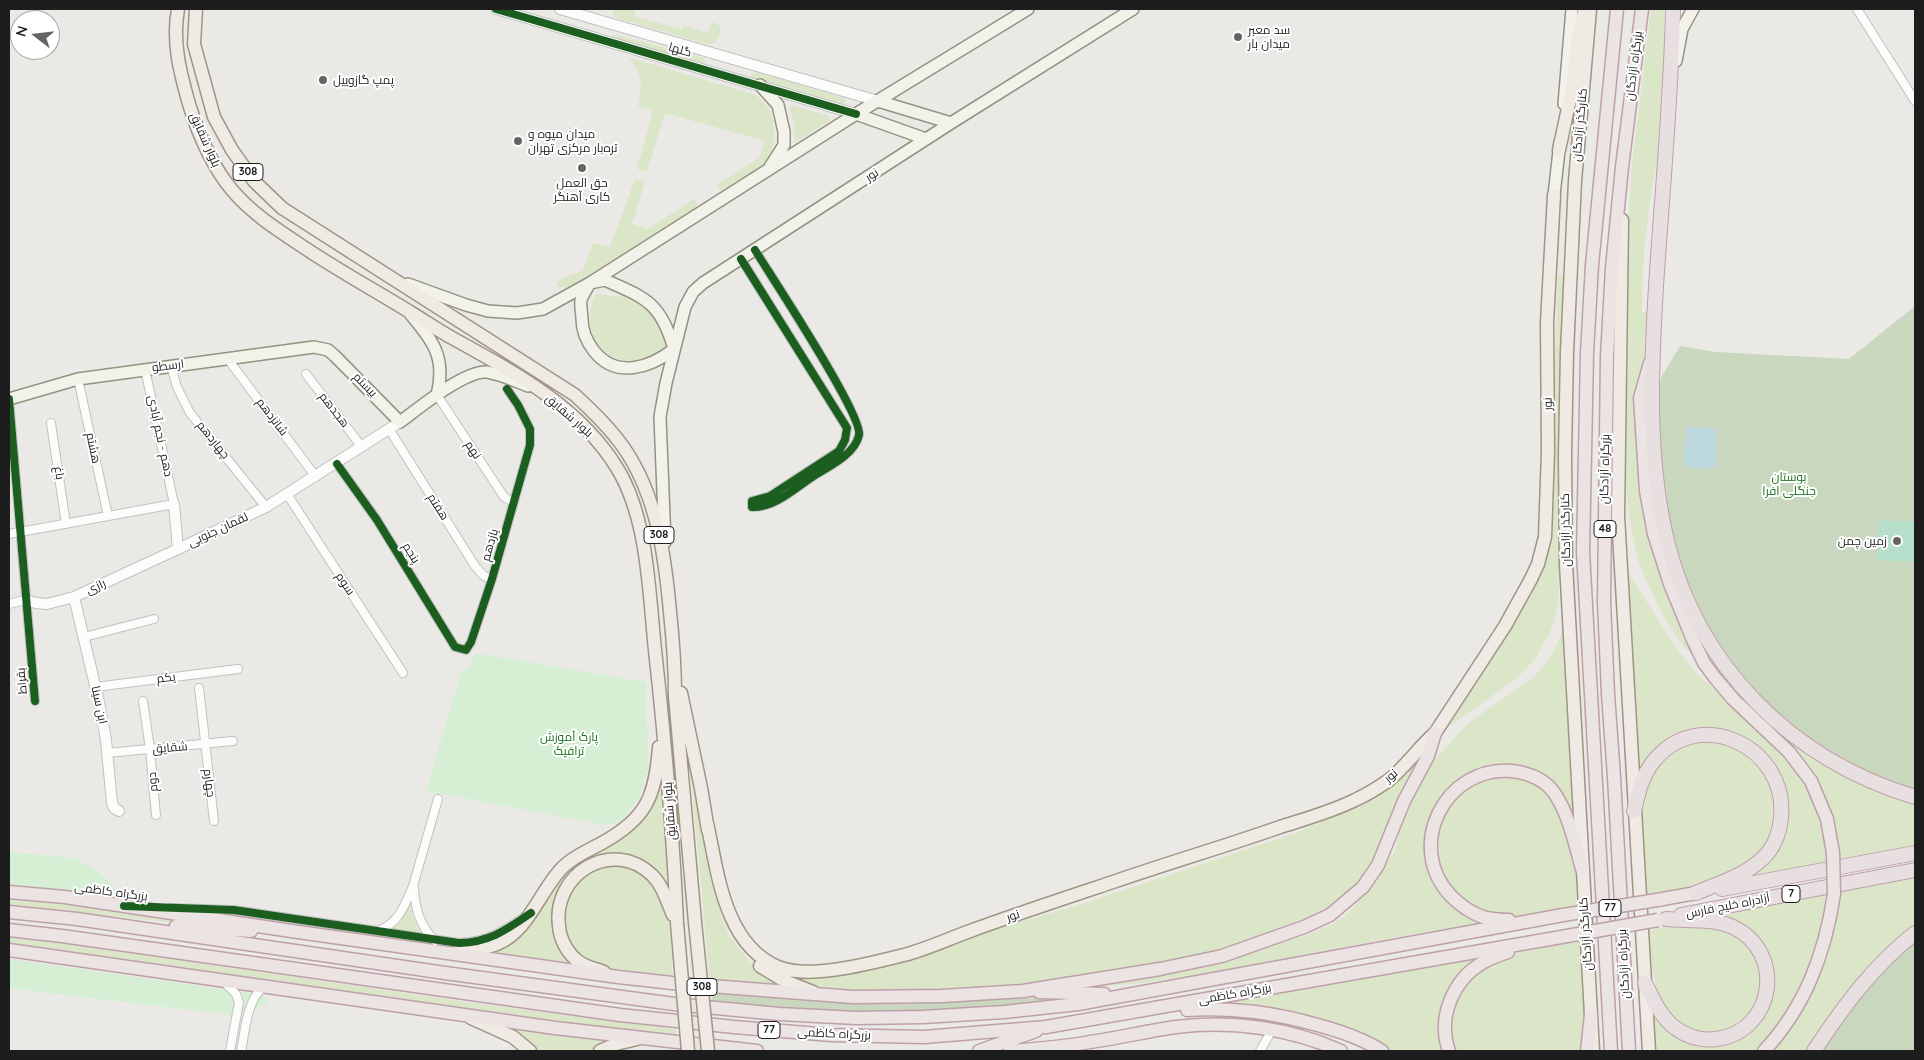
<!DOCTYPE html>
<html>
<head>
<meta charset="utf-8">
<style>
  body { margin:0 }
  #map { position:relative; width:1924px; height:1060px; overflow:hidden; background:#ebe9e6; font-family:Quicksand,sans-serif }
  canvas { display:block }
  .frame { position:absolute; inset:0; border:10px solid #1d1d1d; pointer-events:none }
  .north { position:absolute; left:10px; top:10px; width:50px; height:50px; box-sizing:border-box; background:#fff; border:1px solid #a5a5a5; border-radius:50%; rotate:286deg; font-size:14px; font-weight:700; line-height:20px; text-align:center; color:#1d1d1d }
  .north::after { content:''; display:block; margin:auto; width:18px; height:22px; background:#656463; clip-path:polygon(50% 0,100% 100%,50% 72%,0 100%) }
</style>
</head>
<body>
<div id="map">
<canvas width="1924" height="1060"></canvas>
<div class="frame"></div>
<div class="north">N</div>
</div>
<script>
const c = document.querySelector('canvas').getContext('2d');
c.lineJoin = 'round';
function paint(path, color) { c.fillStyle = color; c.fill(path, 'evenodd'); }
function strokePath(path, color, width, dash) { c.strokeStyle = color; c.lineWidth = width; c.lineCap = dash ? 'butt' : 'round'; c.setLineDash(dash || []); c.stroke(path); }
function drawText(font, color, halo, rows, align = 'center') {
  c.font = font + ' Quicksand,Cairo,sans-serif'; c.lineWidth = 4; c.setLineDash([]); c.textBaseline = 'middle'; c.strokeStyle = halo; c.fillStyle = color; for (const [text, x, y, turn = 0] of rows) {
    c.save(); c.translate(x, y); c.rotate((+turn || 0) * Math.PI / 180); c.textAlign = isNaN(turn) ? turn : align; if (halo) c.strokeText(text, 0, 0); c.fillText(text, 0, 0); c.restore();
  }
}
paint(new Path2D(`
  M612,9H636L634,16L682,29L684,25L708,33L712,22L719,25L721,31L716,42L711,44L704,43L619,19L614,16Z
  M1651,9H1664C1664,55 1664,100 1659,146C1658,163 1653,178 1651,195C1645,233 1642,274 1642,313L1648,310L1647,404L1915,802V848L1838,862L1816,781L1683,646L1663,616L1647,582L1638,560L1631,528L1624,473V282L1632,165Z
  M613,34L704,58L705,62L702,64L613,39Z
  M627,57L756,95C762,101 768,106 771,113C776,127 775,150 766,161C755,174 735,182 720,191L717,185L759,158L765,141L665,113L647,172L637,169L653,110L638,106C643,85 643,72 627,57Z
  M755,72L844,98L846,102L843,105L752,79L751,74Z
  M791,105L828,116L829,121L795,142L794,122L790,108Z
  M635,179L645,182L632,224L648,229L694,199L698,206L568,288L557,286L559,280L583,270L593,243L610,247Z
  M1558,275L1565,276L1559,426L1561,518L1558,603L1551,630L1536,658L1516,679L1447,728L1470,689L1528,601L1546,565L1551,540L1554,498L1553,422Z
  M596,294L631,298L653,316L667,347C656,353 646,358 635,360C605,364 587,338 590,312C590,306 594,299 596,294Z
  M1627,571L1679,652L1699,676L1749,719L1793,762L1819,806L1830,864L1727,884L1785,827L1756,748L1689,735L1638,782Z
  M1565,624L1570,746L1577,813L1578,844L1562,793L1556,784L1541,774H1474L1453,785L1432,812L1428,830L1426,861L1438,885L1501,924C1430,928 1361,944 1292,957C1219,972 1145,985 1071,989L1221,962L1304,936L1331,925L1347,914L1363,897L1394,853L1401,827L1419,786L1435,759L1471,721L1533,678L1548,661L1557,644Z
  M687,734L711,873L722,919L729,935L749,961L769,976L806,992L710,982Z
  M1701,740L1739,746L1773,782L1776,826L1757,859L1702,885L1646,896L1641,813L1643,797L1653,772L1673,748Z
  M1428,746L1380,853L1365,878L1325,911L1208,954L1070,978L961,990L884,993L816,990L766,967L733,927L791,975L985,932L1072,907L1293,834L1368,802L1398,781Z
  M659,772L670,899L619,855L560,887L555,901L553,912L581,967L481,953L500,949L566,870L625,834Z
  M1519,775L1544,787L1563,819L1575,864L1577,909L1523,917H1507L1480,913L1457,896L1440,869L1436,852V836L1440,820L1460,791L1487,777Z
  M616,865C673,872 670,933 673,977C648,974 608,975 586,961C559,943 556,905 578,882C580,879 583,875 586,874C595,869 606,866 616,865Z
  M1915,877V926L1810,1051H1769L1796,1017L1837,891Z
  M1830,893L1826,922L1798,998L1760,1051H1651V1009L1714,1044L1768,1003L1755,939L1691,919Z
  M9,897L71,903L186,920L181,923L9,906Z
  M410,899C411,914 415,926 425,937L390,931L401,921Z
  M1684,922L1725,928L1752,945L1765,980L1750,1019L1724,1034L1690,1032L1671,1018L1657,993L1650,957L1648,931Z
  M9,936L63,943L487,1005L676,1029V1039L89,955L9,946Z
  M1579,942L1586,1043L1583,1051H1455C1448,1034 1449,1024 1454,1007C1472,954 1532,950 1579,942Z
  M1493,954L1458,979L1445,1051H1389L1378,1044L1332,1023L1308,1015L1247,1006L1211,1005L1355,978Z
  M502,1026L607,1041L591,1051H536L531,1044Z`), '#dae6c7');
paint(new Path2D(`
  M1915,306V791L1884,782L1831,756L1773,713L1717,647L1680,569L1662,488L1657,400L1662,376L1680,346L1716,352L1849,359Z
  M1915,941V1051H1820L1875,977Z
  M711,992L840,1002L1087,997C1043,1002 999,1007 955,1010C874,1015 792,1011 712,1001Z`), '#c8d7bd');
paint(new Path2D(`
  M476,653L646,682L648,767L639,799L621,821L605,825L426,791L461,672L470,666Z
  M9,852L76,858L101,874L126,898L9,888Z
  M9,959L264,995L268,1004L231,1015L9,988Z`), '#d6efd4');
paint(new Path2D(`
  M1879,520L1915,522V562L1877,560Z`), '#b5dfca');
paint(new Path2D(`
  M1686,427L1713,428L1716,432V464L1712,469L1687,468L1684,465Z`), '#bcd8dc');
const minor = new Path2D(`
  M1857,9L1915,101
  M741,259L847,428L845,440L839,451L770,496L752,501V507C775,508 796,487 815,475C830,466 855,454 859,435C863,415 771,276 755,250
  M227,358L316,477
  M171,366L177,387L190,413L266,507
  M306,374L362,447
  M78,379L108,516
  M437,395L504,497L513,502
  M9,399L35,701
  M51,423L66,524
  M389,429L475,566L484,576L492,579
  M337,464L377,520L455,647L466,650L471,642L492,579L530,445V429L518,405L507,389
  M287,494L403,673
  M9,534L174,504L145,369
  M9,604L25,600
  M84,637L154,619
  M95,687L238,669
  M199,688L214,821
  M143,701L150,749L156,815
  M107,753L233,741
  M414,888C415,909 420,926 435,941
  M171,908L234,910L459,943C487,942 500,933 523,918
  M378,931C399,923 405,905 413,886L438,799
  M224,982L236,994L239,1002L230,1051
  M241,1051C245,1032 247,998 264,987
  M1260,1051L1272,1030`);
const tertiary = new Path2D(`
  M496,9L856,114
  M560,9L878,101
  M174,504L178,549L266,507L400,422
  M74,597L99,702L106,740L112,803L114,808L119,811
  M25,600L36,603L47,604L74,597L178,549`);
const secondary = new Path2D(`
  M1676,61L1682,29L1693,9
  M760,85L778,105L784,132V145L770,167
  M878,101L951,123
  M1564,104L1572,9
  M856,114L926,139
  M1554,195L1560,142
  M605,280C646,298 661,303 674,349C650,368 616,379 594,351C587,342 582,332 582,319C582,314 580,305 581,300C583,294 587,288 590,283Z
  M408,284L466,305L488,311L517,313L543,309L590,283L856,114L1028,9
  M411,315C434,342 446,358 437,395
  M9,399L78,379L314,347L328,350L335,356L400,422C419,408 465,370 487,372C501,374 515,381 528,386
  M665,542L660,417L666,383L685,307L693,292L703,283L951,123L1133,9`);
const primary = new Path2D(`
  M178,9C172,42 180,72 189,104C198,133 212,166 232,190C253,215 281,232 308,250C341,272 376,291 410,312C425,321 439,331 454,339C514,372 580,407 617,468C648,518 649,593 655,650C665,741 673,832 677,923
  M196,9L194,44L214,117L232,150L254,181L282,208L575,395C593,412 610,428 624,448C657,496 665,556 670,612C673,640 675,668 675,696L695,922
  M1590,9L1575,181L1567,352L1565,455L1566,564L1593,1051
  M1559,150L1570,99L1579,30L1585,9
  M1622,220L1618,516L1649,1051
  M681,693L701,788L708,830
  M707,823C718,873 724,944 778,967C809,980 872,963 904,955C927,949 948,939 970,931C1019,913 1068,897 1116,881C1171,862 1226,846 1280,827C1305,819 1331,812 1355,800C1366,795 1379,787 1389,780C1406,766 1419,747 1435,733L1505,626L1531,579L1538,564L1545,537L1548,451L1547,322L1554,195
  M456,953C469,951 483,949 497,944C529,931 540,890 563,867C574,856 589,850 602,843C647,818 655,797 659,747
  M760,966L785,981L813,992
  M604,972C596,969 586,967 579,962C568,954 560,940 559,926C552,874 612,837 652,875C663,886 667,901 673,915
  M471,1018L513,1037L530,1051
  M600,1051L616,1044L637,1039`);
const trunk = new Path2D(`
  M1650,363L1640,398L1646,491L1654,534L1670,584L1693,640L1704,663L1716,679L1733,699L1789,752L1811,781L1827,819L1833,853
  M9,892L65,897L298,932L618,977L672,983L853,997L942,996L1023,991L1160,969L1222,956L1304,927L1330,915L1363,887L1378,865L1404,801L1428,756L1435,733
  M1657,900L1696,893
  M9,912L77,919L445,973L674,1004L779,1014L856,1018L923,1017L1004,1012L1078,1004L1563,915
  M1509,920C1500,920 1491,919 1483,917C1471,913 1460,905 1451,896C1404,847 1445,765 1512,771C1528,773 1545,779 1555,794C1569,815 1575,844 1582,869
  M176,926L251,931
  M9,930L62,936L620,1015L734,1027L831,1035L924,1037L1046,1027L1567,936
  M9,950L555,1028L757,1051
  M1039,992L1104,994
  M1187,1010C1235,1007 1276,1013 1321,1026C1343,1032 1363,1039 1382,1051
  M979,1051L1036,1031
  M1010,1051C1037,1049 1064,1047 1090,1042C1119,1038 1147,1031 1176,1027C1231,1020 1290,1028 1341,1051
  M1449,1051C1437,1018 1453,980 1482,963C1490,958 1499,955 1508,952
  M1587,1051L1591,1015
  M1611,1051L1583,552L1587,353L1592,265L1617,9
  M1629,1051L1614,777L1608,694L1604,602L1607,356L1612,268L1622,167L1642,9
  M1764,1051C1805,1007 1825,954 1834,894`);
const motorway = new Path2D(`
  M1673,9C1671,102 1662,194 1656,286C1651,371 1647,458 1667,541C1698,667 1792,760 1915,797
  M1634,811C1638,793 1642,776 1653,762C1698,704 1788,747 1781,817C1780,832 1774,848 1763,858C1745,876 1719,883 1696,893
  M1722,889L1915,853
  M1681,915L1915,870
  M1645,983C1653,999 1660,1016 1674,1027C1687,1037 1701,1041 1717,1039C1775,1031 1786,952 1733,927C1714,918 1687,921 1666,919
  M1814,1051C1843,1007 1873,966 1915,933`);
strokePath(minor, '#c2c1c0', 10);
strokePath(tertiary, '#c2c1c0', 12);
strokePath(secondary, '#939380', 14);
strokePath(primary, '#9f9585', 15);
strokePath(trunk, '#bea0aa', 15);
strokePath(motorway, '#bea0aa', 16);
strokePath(minor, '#fcfcfb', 8);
strokePath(tertiary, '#fcfcfb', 10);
strokePath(secondary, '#f2f2ea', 11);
strokePath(primary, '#efeae4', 12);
strokePath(trunk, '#ece4e2', 12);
strokePath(motorway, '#e8dfe1', 14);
const primaryBridge = new Path2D(`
  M695,922L708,1051
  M677,923L688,1051`);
const trunkBridge = new Path2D(`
  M1833,853L1834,894
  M1563,915L1657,900
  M1567,936L1658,920`);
strokePath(primaryBridge, '#9f9585', 15, []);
strokePath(trunkBridge, '#bea0aa', 15, []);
strokePath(primaryBridge, '#efeae4', 12);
strokePath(trunkBridge, '#ece4e2', 12);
strokePath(new Path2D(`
  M496,9L856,114
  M741,259L847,428L845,440L839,451L770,496L752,501V507C775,508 796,487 815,475C830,466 855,454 859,435C863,415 771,276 755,250
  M9,399L35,701
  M337,464L377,520L455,647L466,650L471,642L492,579L530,445V429L518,405L507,389
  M124,906L234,910L459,943C490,942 506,930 531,913`), '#1b5e20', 8);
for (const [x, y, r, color] of [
  [1238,37,5,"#656463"],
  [323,80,5,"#656463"],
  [518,141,5,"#656463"],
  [582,168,5,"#656463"],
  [1897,541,5,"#656463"]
]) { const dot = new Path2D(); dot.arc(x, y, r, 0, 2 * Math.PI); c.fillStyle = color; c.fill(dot); strokePath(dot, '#fff', 2); }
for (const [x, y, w] of [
  [248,172,30],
  [1605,529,22],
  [659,535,30],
  [1791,894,18],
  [1610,908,22],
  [702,987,30],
  [769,1030,22]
]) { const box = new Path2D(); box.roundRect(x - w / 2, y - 8.5, w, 17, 4); c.fillStyle = '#fff'; c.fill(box); strokePath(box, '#1d1d1d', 1); }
drawText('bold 11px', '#1d1d1d', null, [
  ["308",248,172],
  ["48",1605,529],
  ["308",659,535],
  ["7",1791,894],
  ["77",1610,908],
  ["308",702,987],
  ["77",769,1030]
]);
drawText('12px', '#1d1d1d', '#fff', [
  ["سد معبر",1248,30],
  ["میدان بار",1248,44],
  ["پمپ گازوییل",333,80],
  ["میدان میوه و",528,134],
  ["تره‌بار مرکزی تهران",528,148],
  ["حق العمل",582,183,"center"],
  ["کاری آهنگر",582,197,"center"],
  ["زمین چمن",1887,541,"right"]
], 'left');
drawText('12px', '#1d1d1d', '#fff', [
  ["گلها",680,50,16],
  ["بزرگراه آزادگان",1634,66,-83],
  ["کنارگذر آزادگان",1580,125,-85],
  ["بلوار شقایق",205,140,66],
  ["نور",872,175,-33],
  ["ارسطو",168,366,-7],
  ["بیستم",365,385,46],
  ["نور",1548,404,-91],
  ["هجدهم",334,410,52],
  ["بلوار شقایق",569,416,41],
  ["شانزدهم",272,417,53],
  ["دهم - نجم آبادی",160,436,78],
  ["چهاردهم",213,440,51],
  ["هشتم",93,448,78],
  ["نهم",473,450,57],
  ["بزرگراه آزادگان",1605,469,-89],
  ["باغ",59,473,81],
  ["هفتم",438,507,58],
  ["لقمان جنوبی",218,530,-25],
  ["کنارگذر آزادگان",1566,530,-91],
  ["یازدهم",490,545,-74],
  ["پنجم",411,553,58],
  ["سوم",345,584,57],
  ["رازی",96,587,-25],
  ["یکم",166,678,-7],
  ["بقراط",22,681,-95],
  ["ابن سینا",99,705,78],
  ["شقایق",170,748,-5],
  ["نور",1391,776,-40],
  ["دوم",153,782,-95],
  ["چهارم",209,783,83],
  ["بلوار شقایق",670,811,-94],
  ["بزرگراه کاظمی",111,892,8],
  ["آزادراه خلیج فارس",1728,906,-11],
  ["نور",1013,916,-19],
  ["کنارگذر آزادگان",1586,934,-94],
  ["بزرگراه آزادگان",1624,964,-93],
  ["بزرگراه کاظمی",1235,994,-10],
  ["بزرگراه کاظمی",834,1034,3]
]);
drawText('12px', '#157117', '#fff', [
  ["بوستان",1789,477],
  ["جنگلی افرا",1789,491],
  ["پارک آموزش",569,737],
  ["ترافیک",569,751]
]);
</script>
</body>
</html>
